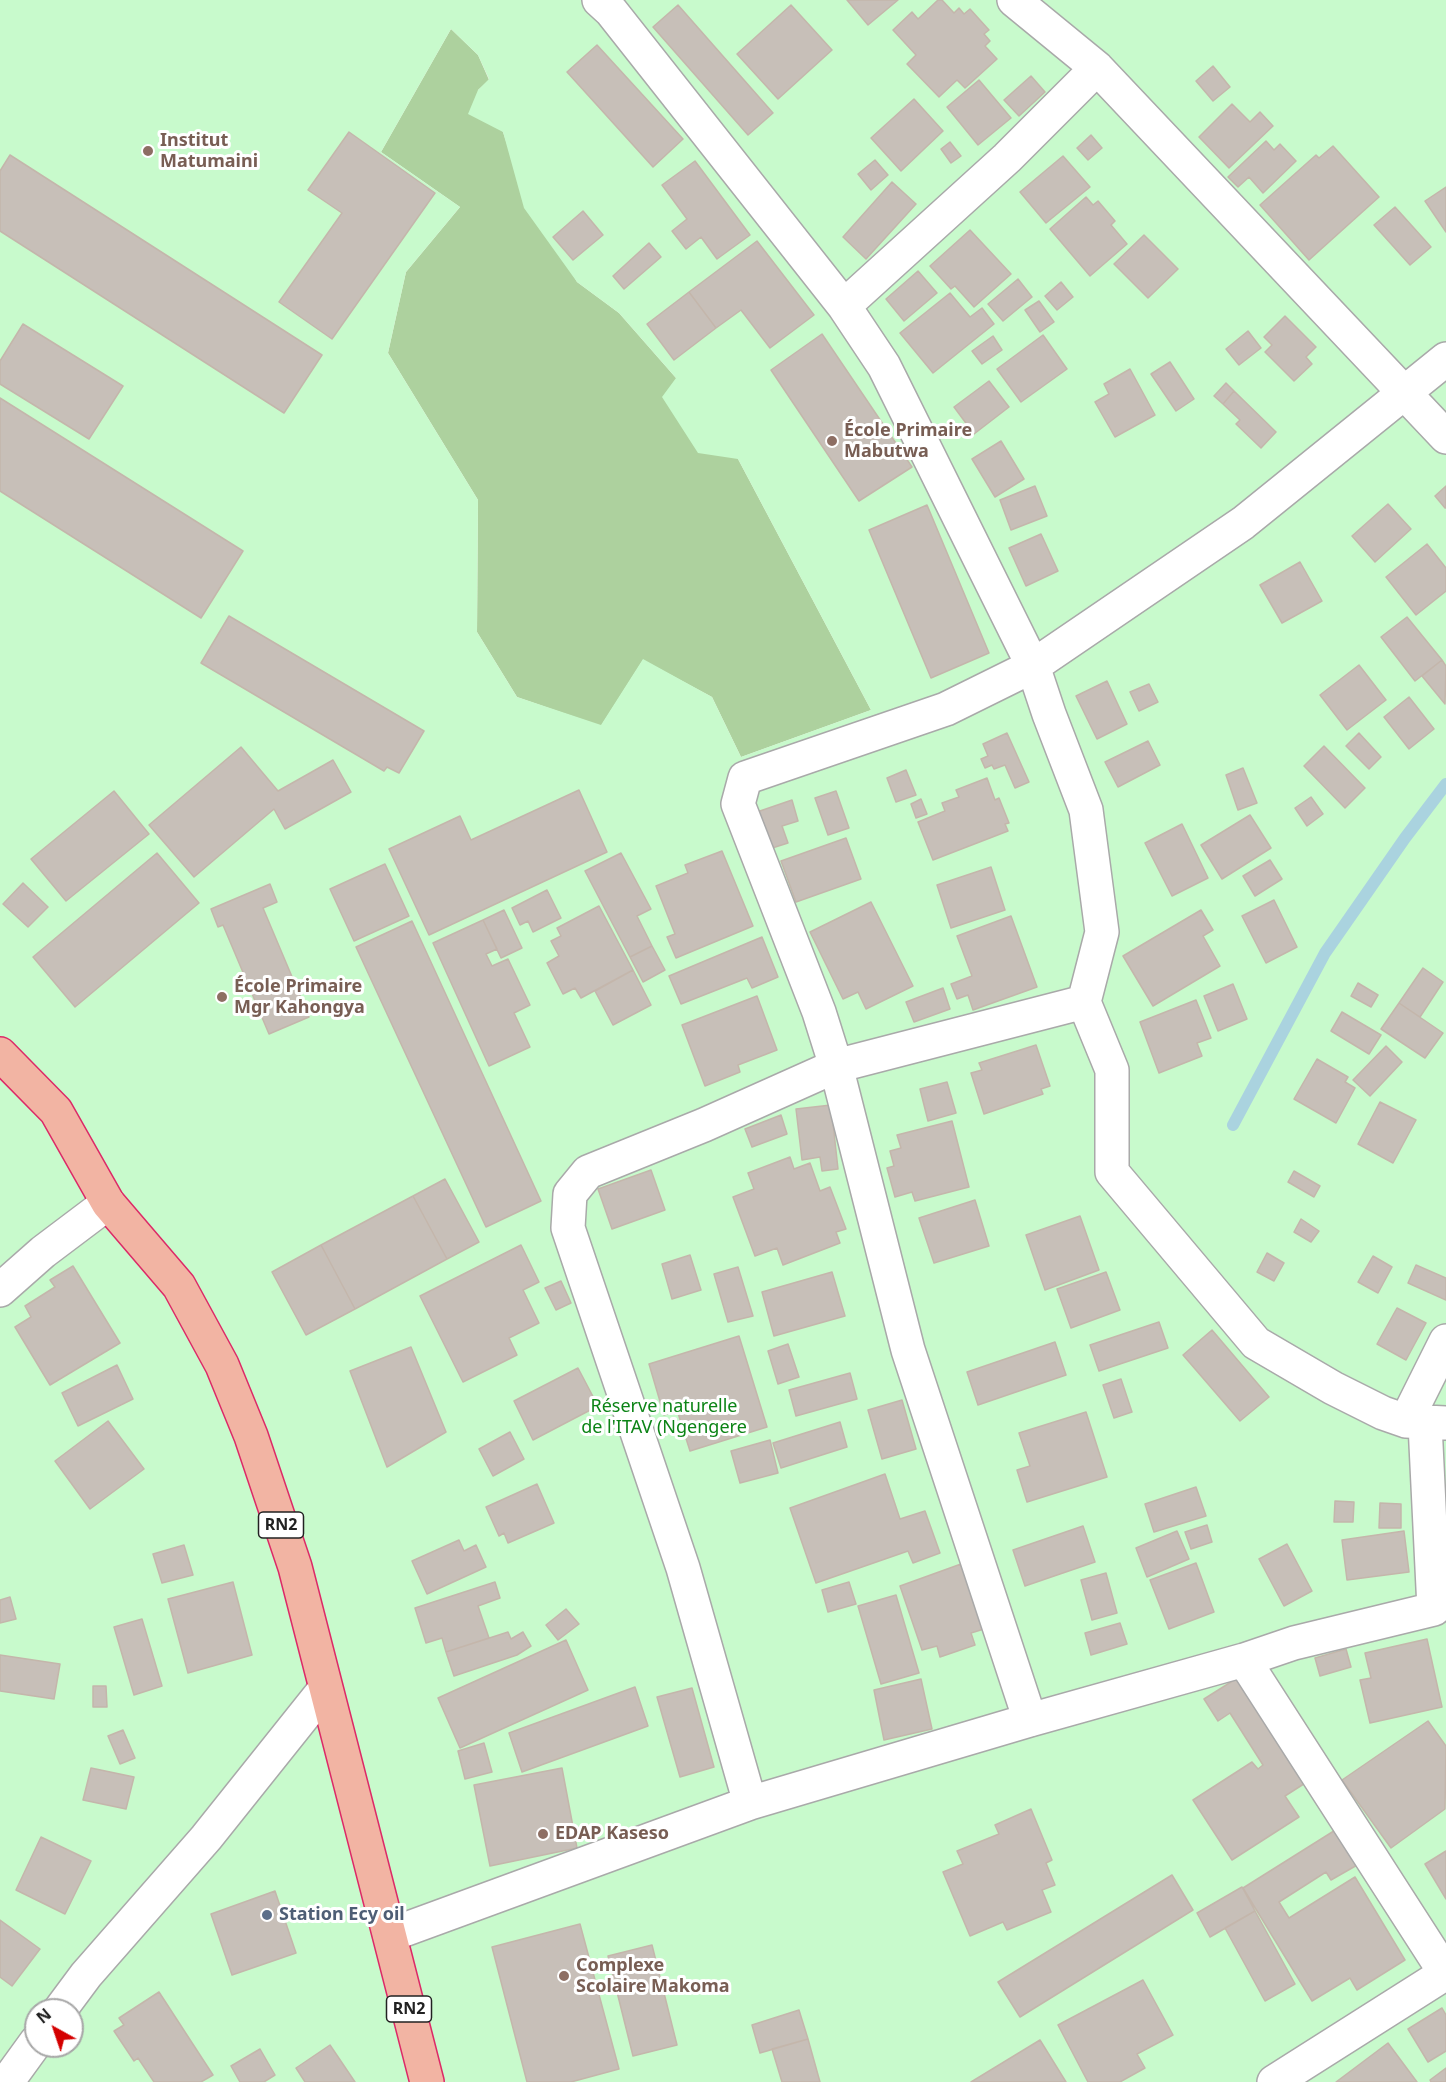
<!DOCTYPE html>
<html>
<head>
<meta charset="utf-8">
<style>
  body { margin:0 }
  #map { position:relative; width:1446px; height:2082px; overflow:hidden; background:#f2efe9; font-family:"Noto Sans",sans-serif }
  canvas { display:block }
  .north { position:absolute; left:24px; top:1998px; width:60px; height:60px; box-sizing:border-box; background:#fff; border:2px solid #a7a7a7; border-radius:50%; rotate:320deg; font-size:16px; font-weight:700; line-height:24px; text-align:center; color:#222 }
  .north::after { content:''; display:block; margin:auto; width:21px; height:27px; background:#d40000; clip-path:polygon(50% 0,100% 100%,50% 72%,0 100%) }
</style>
</head>
<body>
<div id="map">
<canvas width="1446" height="2082"></canvas>
<div class="north">N</div>
</div>
<script>
const c = document.querySelector('canvas').getContext('2d');
c.lineJoin = 'round';
function paint(path, color) { c.fillStyle = color; c.fill(path, 'evenodd'); }
function strokePath(path, color, width, dash) { c.strokeStyle = color; c.lineWidth = width; c.lineCap = dash ? 'butt' : 'round'; c.setLineDash(dash || []); c.stroke(path); }
function drawText(font, color, halo, rows, align = 'center') {
  c.font = font + ' "Noto Sans",sans-serif'; c.lineWidth = 6; c.setLineDash([]); c.textBaseline = 'middle'; c.strokeStyle = halo; c.fillStyle = color; for (const [text, x, y, turn = 0] of rows) {
    c.save(); c.translate(x, y); c.rotate((+turn || 0) * Math.PI / 180); c.textAlign = isNaN(turn) ? turn : align; if (halo) c.strokeText(text, 0, 0); c.fillText(text, 0, 0); c.restore();
  }
}
paint(new Path2D(`
  M451,29L478,55L489,80L478,90L503,132L511,156L577,282L619,313L676,378L738,459L871,710L741,757L712,697L643,660L601,726L517,697L477,632L478,500L388,353L406,272L460,207L381,152Z`), '#add19e');
paint(new Path2D(`
  M0,0H1446V2082H0ZM451,29L478,55L489,79L478,90L468,114L503,132L524,208L577,282L619,313L676,378L662,397L698,453L738,459L871,710L741,757L712,697L643,659L601,725L517,697L477,632L478,500L388,353L406,272L460,207L381,152ZM36,2010H72V2046H36Z`), '#c8facc');
strokePath(new Path2D(`
  M1233,1125L1325,953L1405,838L1446,784`), '#aad3df', 12);
const building = new Path2D(`
  M847,0H898L868,25Z
  M938,0H942L954,13L959,8L964,14L970,9L989,30L984,34L990,41L985,46L997,59L965,88L957,80L939,97L907,64L916,55L893,30L912,12L918,19Z
  M678,5L773,113L748,135L653,27Z
  M791,5L832,50L778,99L737,54Z
  M597,45L683,139L653,167L567,72Z
  M1213,66L1230,87L1213,101L1196,81Z
  M1031,76L1045,92L1019,116L1004,100Z
  M979,80L1011,118L978,145L947,107Z
  M914,99L943,131L901,171L871,138Z
  M1232,104L1250,122L1260,112L1273,126L1229,168L1199,137Z
  M349,132L435,193L332,339L279,302L342,213L308,190Z
  M1091,135L1102,148L1088,160L1077,148Z
  M1266,141L1274,150L1280,144L1296,161L1263,193L1249,177L1238,187L1228,177Z
  M950,142L961,156L951,163L941,149Z
  M1333,146L1379,197L1309,260L1260,205L1316,155L1319,158Z
  M10,155L322,355L284,413L0,231V171Z
  M1063,156L1090,187L1046,223L1020,192Z
  M875,160L888,175L871,190L858,174Z
  M695,161L750,235L717,259L701,237L686,249L672,231L687,219L662,185Z
  M892,182L916,204L866,259L843,237Z
  M1446,187V232L1425,201Z
  M1086,197L1093,205L1098,201L1115,221L1111,225L1127,244L1090,276L1050,229Z
  M1395,207L1431,247L1410,265L1374,225Z
  M583,211L603,235L573,260L553,237Z
  M970,230L1011,274L974,307L955,286L951,289L930,266Z
  M1144,235L1178,269L1148,298L1114,264Z
  M757,241L814,315L770,348L741,310L716,328L689,292Z
  M649,243L661,257L624,289L613,276Z
  M918,271L937,293L904,321L886,299Z
  M1018,279L1032,297L1003,321L988,304Z
  M1061,282L1073,297L1057,310L1045,296Z
  M689,292L716,328L674,360L647,324Z
  M950,293L970,317L982,308L994,324L933,373L900,333Z
  M1039,301L1054,322L1040,332L1025,310Z
  M1285,316L1316,347L1306,357L1312,364L1294,381L1265,352L1272,345L1264,337Z
  M23,324L123,386L89,439L0,384V361Z
  M1248,331L1261,348L1239,365L1226,349Z
  M822,334L912,467L859,501L771,370Z
  M1043,335L1067,369L1021,402L997,369Z
  M993,336L1002,350L982,364L972,351Z
  M1170,362L1194,399L1176,411L1151,374Z
  M1130,369L1155,415L1115,437L1095,402L1109,394L1104,384Z
  M989,381L1009,407L974,434L954,407Z
  M1226,383L1234,391L1223,404L1214,396Z
  M1234,391L1276,432L1261,448L1236,424L1240,420L1223,404Z
  M0,398L243,551L201,618L0,491Z
  M1001,441L1024,479L995,497L972,459Z
  M1035,486L1047,516L1011,530L1000,500Z
  M1446,486V508H1445L1435,496Z
  M1388,504L1411,529L1375,562L1352,536Z
  M927,505L989,653L931,678L869,530Z
  M1041,534L1058,571L1026,586L1009,548Z
  M1427,544L1446,568V591L1416,615L1386,577Z
  M1300,562L1322,601L1282,623L1260,585Z
  M229,616L424,731L399,773L387,767L384,771L201,663Z
  M1407,617L1442,660L1415,681L1381,637Z
  M1442,660L1446,666L1445,704L1422,676Z
  M1359,665L1386,700L1347,730L1320,695Z
  M1107,681L1127,724L1097,739L1076,696Z
  M1149,684L1158,702L1139,711L1130,692Z
  M1409,697L1434,729L1409,749L1384,717Z
  M1007,733L1029,782L1015,788L1005,765L994,769L992,765L985,768L981,759L988,756L983,744Z
  M1359,733L1381,757L1369,769L1346,746Z
  M1148,741L1160,765L1118,787L1105,762Z
  M1324,746L1365,788L1345,808L1304,766Z
  M241,747L278,791L333,760L351,792L285,829L274,809L194,877L149,825Z
  M1243,768L1257,803L1238,810L1226,775Z
  M906,770L916,795L896,802L887,778Z
  M987,778L995,800L999,798L1009,823L1005,824L1008,831L933,860L918,822L945,811L942,803L959,797L956,790Z
  M579,790L607,852L429,935L389,849L460,816L471,840Z
  M114,791L149,834L66,901L31,859Z
  M836,791L849,828L828,835L815,798Z
  M1311,797L1323,814L1307,826L1295,808Z
  M921,799L927,814L916,818L911,804Z
  M792,800L798,821L782,826L788,843L769,849L757,812Z
  M1250,815L1271,848L1222,879L1201,845Z
  M1182,824L1208,878L1172,896L1145,843Z
  M846,838L861,879L796,902L781,861Z
  M722,851L753,926L676,958L667,937L675,934L656,886L688,873L685,865Z
  M157,853L199,903L75,1007L33,957Z
  M621,853L651,909L637,916L652,946L630,957L585,871Z
  M1270,860L1282,879L1255,896L1243,876Z
  M385,864L409,916L354,941L330,889Z
  M991,867L1005,910L951,928L937,885Z
  M23,883L48,907L28,927L3,904Z
  M270,884L277,902L263,908L309,1017L269,1034L223,925L218,927L211,909Z
  M547,890L561,918L533,932L528,921L520,925L512,908Z
  M1274,900L1297,947L1266,963L1242,916Z
  M871,902L913,986L866,1009L858,992L843,999L810,932Z
  M599,906L633,970L581,998L575,988L563,994L547,963L559,956L551,941L561,936L557,928Z
  M504,910L522,948L501,958L483,920Z
  M1201,910L1213,930L1203,936L1220,966L1153,1006L1123,956Z
  M1011,916L1037,987L973,1010L968,995L957,999L951,984L972,976L957,936Z
  M483,920L497,949L486,954L492,966L508,959L530,1005L514,1013L530,1047L489,1066L433,943Z
  M412,921L541,1201L486,1227L356,947Z
  M762,937L778,977L752,988L747,978L681,1004L669,976Z
  M652,946L665,970L643,982L630,957Z
  M1423,968L1443,982L1420,1017L1399,1003Z
  M633,970L651,1005L613,1025L595,991Z
  M1358,983L1378,995L1371,1007L1351,996Z
  M1233,984L1247,1019L1218,1031L1204,996Z
  M943,988L950,1009L914,1022L906,1002Z
  M757,996L777,1050L738,1065L740,1072L705,1086L682,1025Z
  M1196,1000L1211,1038L1197,1043L1202,1056L1159,1073L1140,1022Z
  M1399,1003L1443,1033L1425,1058L1381,1029Z
  M1342,1012L1381,1035L1369,1054L1331,1031Z
  M1036,1045L1050,1086L1041,1089L1043,1094L984,1114L971,1073L982,1070L979,1063Z
  M1386,1046L1402,1062L1370,1096L1353,1080Z
  M1317,1059L1348,1077L1345,1082L1355,1088L1336,1123L1294,1099Z
  M947,1082L956,1113L928,1121L920,1089Z
  M1380,1102L1416,1120L1393,1163L1358,1144Z
  M831,1105L838,1169L822,1171L820,1157L802,1160L796,1109Z
  M781,1115L787,1134L752,1147L745,1129Z
  M952,1121L969,1187L915,1201L912,1192L895,1197L887,1168L894,1166L890,1151L901,1148L897,1135Z
  M790,1157L794,1169L810,1163L820,1191L830,1187L846,1229L836,1232L840,1243L783,1265L777,1248L755,1256L733,1197L754,1189L748,1173Z
  M651,1170L665,1210L612,1229L598,1189Z
  M1294,1171L1320,1186L1314,1197L1288,1182Z
  M445,1179L479,1242L447,1259L413,1196Z
  M413,1196L447,1259L355,1309L321,1245Z
  M975,1200L989,1246L934,1263L919,1218Z
  M1080,1216L1099,1270L1045,1290L1026,1235Z
  M1301,1219L1319,1231L1311,1242L1294,1232Z
  M321,1245L355,1309L306,1335L272,1272Z
  M521,1245L539,1282L523,1290L539,1323L509,1338L517,1355L463,1382L420,1296Z
  M1267,1253L1284,1263L1274,1281L1257,1272Z
  M690,1255L701,1290L672,1299L662,1264Z
  M1373,1256L1392,1267L1378,1293L1358,1282Z
  M1416,1265L1446,1278V1300L1408,1283Z
  M73,1266L120,1343L50,1385L15,1327L31,1317L25,1306L55,1287L50,1280Z
  M738,1267L753,1316L728,1322L714,1274Z
  M832,1272L845,1316L774,1336L762,1292Z
  M1106,1272L1120,1310L1071,1328L1057,1289Z
  M561,1281L571,1303L556,1310L545,1288Z
  M1397,1308L1426,1323L1406,1360L1377,1344Z
  M1159,1322L1168,1348L1099,1371L1090,1345Z
  M1212,1330L1269,1397L1240,1421L1183,1355Z
  M739,1336L767,1427L690,1451L677,1410L664,1415L649,1364Z
  M1055,1342L1066,1375L978,1405L967,1372Z
  M788,1344L799,1377L778,1384L768,1351Z
  M411,1347L446,1432L387,1467L350,1371Z
  M117,1365L133,1399L78,1426L62,1393Z
  M578,1368L598,1406L533,1440L514,1401Z
  M850,1373L857,1399L796,1416L789,1390Z
  M1121,1379L1132,1412L1114,1418L1103,1385Z
  M902,1400L916,1449L882,1459L868,1410Z
  M1086,1412L1107,1477L1027,1502L1017,1470L1030,1466L1019,1433Z
  M108,1421L144,1469L90,1509L55,1461Z
  M840,1422L847,1447L781,1468L773,1443Z
  M510,1432L524,1459L493,1476L479,1449Z
  M770,1440L778,1473L740,1483L731,1451Z
  M885,1474L900,1519L925,1511L940,1553L913,1563L908,1551L816,1583L790,1508Z
  M537,1484L554,1523L508,1543L504,1533L499,1536L486,1507Z
  M1196,1487L1206,1516L1154,1532L1145,1504Z
  M1335,1501L1354,1502L1353,1522H1334Z
  M1380,1503L1401,1504V1528H1379Z
  M1207,1525L1212,1542L1191,1549L1185,1532Z
  M1083,1526L1095,1562L1025,1586L1013,1550Z
  M1177,1531L1189,1559L1147,1577L1136,1548Z
  M1404,1531L1409,1572L1347,1580L1342,1540Z
  M459,1540L464,1551L476,1545L486,1567L427,1594L412,1561Z
  M1287,1544L1312,1591L1284,1606L1259,1559Z
  M184,1545L193,1575L162,1583L153,1554Z
  M1196,1563L1214,1612L1169,1629L1150,1580Z
  M961,1564L984,1629L971,1633L975,1645L940,1657L937,1646L922,1650L900,1586Z
  M1106,1573L1117,1613L1092,1620L1081,1580Z
  M233,1582L252,1655L188,1673L168,1599Z
  M495,1582L500,1598L478,1606L489,1638L446,1652L442,1638L426,1643L415,1608Z
  M849,1582L856,1604L828,1612L822,1590Z
  M896,1595L919,1673L881,1684L858,1606Z
  M10,1597L16,1619L0,1623V1600Z
  M566,1609L579,1624L558,1640L546,1625Z
  M142,1619L162,1686L134,1695L114,1627Z
  M1120,1623L1127,1644L1091,1655L1085,1633Z
  M508,1632L511,1639L523,1632L531,1646L517,1655L454,1676L446,1652Z
  M1427,1639L1442,1707L1370,1723L1360,1680L1371,1678L1365,1653Z
  M566,1640L588,1690L460,1748L438,1698Z
  M1346,1649L1351,1667L1320,1676L1315,1658Z
  M0,1655L60,1664L54,1699L0,1691Z
  M1242,1675L1310,1780L1285,1796L1299,1817L1232,1860L1193,1800L1252,1762L1258,1769L1263,1765L1230,1713L1218,1721L1204,1699Z
  M921,1679L932,1729L884,1740L874,1690Z
  M93,1686H106L107,1707H93Z
  M635,1687L648,1726L522,1772L509,1733Z
  M692,1688L714,1767L680,1777L657,1697Z
  M1428,1721L1446,1746L1445,1809L1391,1848L1342,1780Z
  M123,1730L135,1758L120,1764L108,1736Z
  M484,1743L492,1772L465,1779L458,1751Z
  M91,1768L134,1777L126,1809L83,1800Z
  M562,1768L577,1848L490,1866L474,1785Z
  M1031,1809L1052,1860L1046,1863L1055,1885L1042,1890L1051,1912L1007,1930L1003,1922L970,1936L943,1872L963,1864L957,1851L999,1834L995,1825Z
  M1337,1829L1359,1864L1331,1880L1326,1872L1279,1902L1289,1918L1355,1877L1405,1960L1357,1990L1350,1978L1312,2001L1243,1888Z
  M41,1837L91,1861L65,1914L16,1890Z
  M1446,1851V1899L1425,1864Z
  M1172,1875L1193,1910L1020,2017L998,1982Z
  M1242,1887L1255,1911L1210,1937L1197,1913Z
  M275,1891L296,1953L232,1975L211,1914Z
  M1255,1911L1295,1984L1265,2001L1225,1928Z
  M0,1920L40,1949L12,1986L0,1977Z
  M580,1924L619,2069L571,2082H527L492,1947Z
  M652,1945L677,2045L633,2056L608,1956Z
  M1143,1980L1173,2035L1137,2054L1145,2068L1120,2082H1088L1058,2025Z
  M159,1992L213,2075L201,2082H154L138,2058L134,2061L114,2031L124,2025L119,2018Z
  M1442,2008L1446,2015V2051L1428,2062L1408,2029Z
  M799,2010L808,2039L760,2053L752,2025Z
  M808,2039L820,2082H782L772,2049Z
  M1040,2040L1066,2082H971Z
  M1388,2043L1417,2082H1336Z
  M330,2045L355,2082H305L296,2068Z
  M260,2049L275,2075L264,2082H240L231,2066Z
  M1446,2068V2082H1431L1430,2080Z`);
paint(building, '#c7bfb8');
strokePath(building, '#c4b6ab', 1.5);
const minor = new Path2D(`
  M599,0L611,11L844,306L884,366L1033,666L1049,714L1086,810L1102,932L1084,1002L1112,1070V1172L1256,1343L1333,1388L1383,1413L1406,1421L1446,1423
  M1014,0L1097,68L1446,437
  M844,306L1007,158L1097,68
  M0,1290L43,1252L108,1203
  M1406,1421L1446,1341
  M1244,1660L1446,1974
  M1030,1720L908,1350L836,1066L819,1012L738,804L745,778L946,709L1033,666L1243,523L1446,359
  M750,1803L683,1568L568,1228L570,1194L588,1172L704,1125L836,1066L1084,1002
  M390,1935L750,1803L1030,1720L1244,1660L1294,1643L1434,1609L1425,1424
  M60,2010L86,1975L206,1838L325,1689
  M7,2082L36,2042
  M1274,2082L1446,1973`);
const trunk = new Path2D(`
  M0,1054L56,1111L108,1203L179,1286L222,1365L251,1436L295,1567L427,2082`);
strokePath(minor, '#a9a9a9', 36);
strokePath(trunk, '#dc2a67', 36);
strokePath(minor, '#fff', 33);
strokePath(trunk, '#f2b4a3', 33);
for (const [x, y, r, color] of [
  [148,151,6,"#8d6e63"],
  [832,441,6,"#8d6e63"],
  [222,997,6,"#8d6e63"],
  [543,1834,6,"#8d6e63"],
  [267,1915,6,"#5c6f8a"],
  [564,1976,6,"#8d6e63"]
]) { const dot = new Path2D(); dot.arc(x, y, r, 0, 2 * Math.PI); c.fillStyle = color; c.fill(dot); strokePath(dot, '#fff', 2); }
for (const [x, y, w] of [
  [281,1525,45],
  [409,2009,45]
]) { const box = new Path2D(); box.roundRect(x - w / 2, y - 13, w, 26, 4.5); c.fillStyle = '#fff'; c.fill(box); strokePath(box, '#222', 1.5); }
drawText('bold 16px', '#222', null, [
  ["RN2",281,1525],
  ["RN2",409,2009]
]);
drawText('bold 18px', '#785e54', '#fff', [
  ["Institut",160,141],
  ["Matumaini",160,162],
  ["École Primaire",844,431],
  ["Mabutwa",844,452],
  ["École Primaire",234,987],
  ["Mgr Kahongya",234,1008],
  ["EDAP Kaseso",555,1834],
  ["Complexe",576,1966],
  ["Scolaire Makoma",576,1987]
], 'left');
drawText('18px', '#0c8416', '#fff', [
  ["Réserve naturelle",664,1407],
  ["de l'ITAV (Ngengere",664,1428]
]);
drawText('bold 18px', '#4e5e75', '#fff', [
  ["Station Ecy oil",279,1915]
], 'left');
</script>
</body>
</html>
